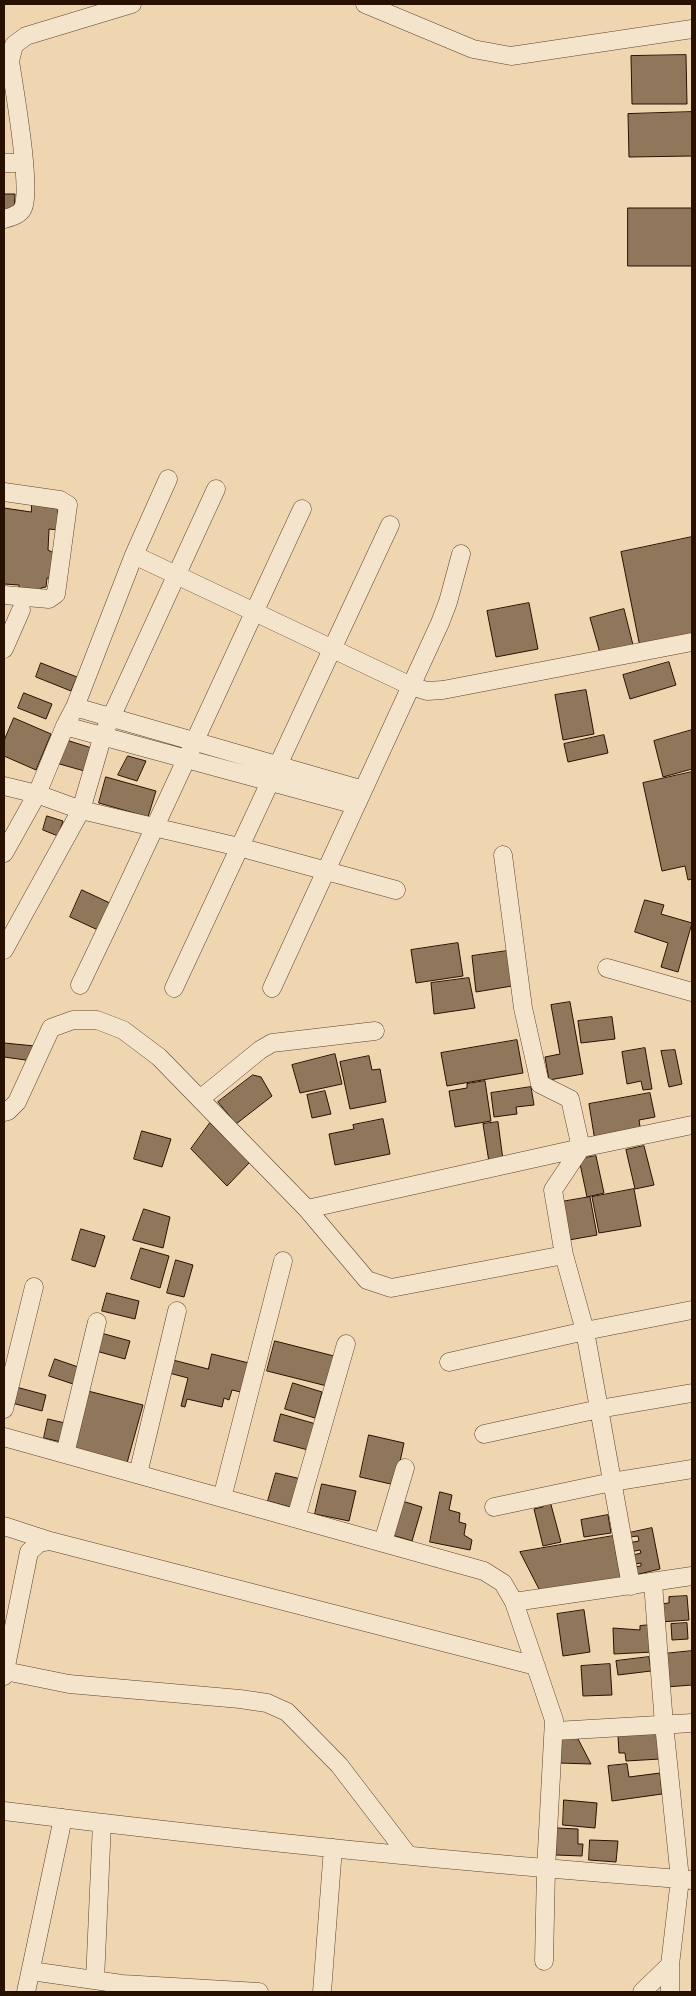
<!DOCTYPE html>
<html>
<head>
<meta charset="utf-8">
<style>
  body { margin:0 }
  #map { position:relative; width:696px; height:1996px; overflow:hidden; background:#f0d6b0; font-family:Alegreya,serif }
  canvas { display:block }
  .frame { position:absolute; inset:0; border:5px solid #281100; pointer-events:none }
</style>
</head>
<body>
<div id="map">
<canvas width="696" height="1996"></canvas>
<div class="frame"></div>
</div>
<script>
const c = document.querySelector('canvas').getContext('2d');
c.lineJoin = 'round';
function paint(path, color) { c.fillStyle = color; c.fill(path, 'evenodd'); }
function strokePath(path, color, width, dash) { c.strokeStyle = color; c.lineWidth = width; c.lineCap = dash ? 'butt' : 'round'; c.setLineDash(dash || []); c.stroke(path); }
const building = new Path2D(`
  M686,55L687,104H632L631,56Z
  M692,112V156L629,157L628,114Z
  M4,194H15L14,213L4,214Z
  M628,208H692V266H628Z
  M32,504L58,509V530L49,529L48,550L56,554L53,578H47L46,587L41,588L42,597L19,595V585L4,584V508L31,512Z
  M692,537V636L640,647L621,552Z
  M529,603L538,649L496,657L487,611Z
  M624,609L633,645L600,653L590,618Z
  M669,662L676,685L630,699L623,675Z
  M41,663L77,677L71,691L36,677Z
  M586,690L594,734L563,740L555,695Z
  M24,693L52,704L46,719L18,708Z
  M14,718L51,734L36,770L4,756V741Z
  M692,730V769L663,777L654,741Z
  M604,735L608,753L568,762L564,744Z
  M63,739L95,749L88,772L56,763Z
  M128,756L146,761L137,781L118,775Z
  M692,772V879L688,880L685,866L662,871L643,783Z
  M106,777L156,791L148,817L99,803Z
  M47,816L63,821L58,836L43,830Z
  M82,890L112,904L100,931L70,917Z
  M645,900L664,905L661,914L692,923L678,972L661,967L668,943L635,932Z
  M458,943L463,976L416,983L411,950Z
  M507,951L512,986L476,992L472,956Z
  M469,978L475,1008L434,1014L431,983Z
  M570,1002L583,1074L549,1080L545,1057L560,1054L551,1005Z
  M612,1017L615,1039L581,1043L578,1021Z
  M517,1040L523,1073L447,1086L441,1053Z
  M4,1043L35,1046L33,1061L4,1057Z
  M645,1048L652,1089L643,1090L641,1081L627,1084L622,1052Z
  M675,1050L682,1084L669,1087L661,1051Z
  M335,1054L342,1084L300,1093L292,1065Z
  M369,1056L372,1070L380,1069L386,1102L350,1109L340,1062Z
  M253,1075L261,1077L272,1096L236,1124L218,1102Z
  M485,1081L491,1121L455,1127L449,1091L467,1088V1084Z
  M531,1087L534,1105L516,1107L517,1114L494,1117L491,1093Z
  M325,1091L331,1114L312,1118L307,1095Z
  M650,1093L655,1117L639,1120L641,1133L595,1141L589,1104Z
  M383,1119L390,1154L335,1165L329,1134L354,1129L353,1125Z
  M498,1122L503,1160L489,1162L483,1124Z
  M210,1123L250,1162L227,1186L191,1149Z
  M142,1131L171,1139L162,1167L134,1159Z
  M644,1146L654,1185L635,1189L626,1150Z
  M596,1156L604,1193L587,1197L579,1159Z
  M634,1189L641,1226L599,1233L592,1197Z
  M590,1197L597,1235L569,1240L561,1202Z
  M144,1209L170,1217L163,1248L133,1240Z
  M81,1229L105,1236L95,1267L72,1260Z
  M141,1248L169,1256L160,1288L131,1279Z
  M176,1260L193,1265L184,1297L167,1293Z
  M107,1293L139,1301L135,1319L102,1311Z
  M101,1333L130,1341L125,1359L96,1351Z
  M275,1341L334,1356L327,1386L267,1371Z
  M212,1354L253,1364L245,1393L232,1390L229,1400L224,1398L222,1407L187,1399L185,1407L181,1406L188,1378L169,1373L173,1360L208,1369Z
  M55,1359L81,1368L76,1385L49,1376Z
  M293,1383L322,1392L315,1418L285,1409Z
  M16,1387L46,1395L42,1411L12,1403Z
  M84,1390L143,1405L127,1463L69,1447Z
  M281,1414L316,1424L308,1450L274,1441Z
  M48,1419L65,1423L61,1442L44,1438Z
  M369,1435L404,1443L395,1485L360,1477Z
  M276,1473L301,1479L294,1508L268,1501Z
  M322,1484L356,1491L349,1521L315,1514Z
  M440,1492L452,1495L449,1510L460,1513L459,1522L466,1524L464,1535L472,1540L470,1550L430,1542Z
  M402,1501L422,1507L412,1541L392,1535Z
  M550,1501L561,1542L543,1546L534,1509L543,1507L542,1503Z
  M608,1515L611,1533L584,1537L581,1520Z
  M652,1528L660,1569L635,1575L633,1567L641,1566V1563L631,1565L629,1556L641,1553L640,1550L630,1552L628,1543L639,1541L638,1536L630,1537L629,1533Z
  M613,1536L621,1579L541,1593L520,1552Z
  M687,1596L689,1620L660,1622L659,1604L669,1603V1597Z
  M584,1610L590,1652L563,1656L557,1614Z
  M687,1623L688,1639L672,1640L671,1624Z
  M651,1625L653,1652L614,1654L613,1628L640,1630V1626Z
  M692,1651V1685L666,1687L663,1654Z
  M649,1657L651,1671L618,1675L616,1661Z
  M610,1664L612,1695L583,1696L581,1666Z
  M658,1733L660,1759L626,1761L625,1753H619L618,1736Z
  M559,1737H577L591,1764L559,1763Z
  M627,1764L629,1777L660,1773L662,1794L612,1801L608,1766Z
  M564,1800L597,1803L595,1828L563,1825Z
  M557,1828L578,1829V1844H583L582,1856L556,1855Z
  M590,1840L618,1841L616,1862L589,1860Z`);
paint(building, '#90775c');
strokePath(building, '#281100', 1);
const minor = new Path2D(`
  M365,4L473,49L511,56L692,29
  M4,163H24
  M4,219C11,217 20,215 23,208C32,188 14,88 10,61L14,45L26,36L132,4
  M4,492L60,500L68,505L56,594L49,599L4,595
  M134,555L411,686L427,691L443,690L692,642
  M4,649L21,610
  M75,707L363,790
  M65,726L356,805
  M4,786L37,794L81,810L239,847L396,890
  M4,853L37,794L65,726L75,707L134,555L168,479
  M503,855L523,1008L540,1084L570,1099L581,1148L553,1190L564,1255L585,1331L631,1586
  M4,950L81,810L103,735L216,489
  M607,968L692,992
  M80,985C156,828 228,668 302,509
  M174,988L390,525
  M272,988L440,623L448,602L461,554
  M200,1099L260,1050L272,1043L375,1031
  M4,1112L8,1111L17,1102L51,1028L73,1020H97L123,1030L159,1057L307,1209L367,1280L391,1288L564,1255
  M307,1209L581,1148L692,1125
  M449,1362L585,1331L692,1310
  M4,1409L34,1287
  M484,1434L599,1409L692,1393
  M4,1437L484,1571L503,1583L514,1602L554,1720L546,1869L544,1961
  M65,1454L97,1322
  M138,1474L177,1311
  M222,1498L283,1261
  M494,1507L612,1482L692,1469
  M296,1518L346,1344
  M4,1526L50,1541
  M383,1542L405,1468
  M514,1602L692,1576
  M5,1671L69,1684L240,1699L267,1703L287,1712L339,1765L408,1855
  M4,1676L29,1552L39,1543L50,1541L536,1666
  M555,1731L692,1723
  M4,1811C229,1839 454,1862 680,1879L664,1724L653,1583
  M31,1971L122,1984L259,1992
  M95,1980L102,1823
  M26,1992L63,1818
  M322,1992L333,1848
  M642,1992L670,1965L680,1879L692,1880
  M670,1992V1965`);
strokePath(minor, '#5a422c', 19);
strokePath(minor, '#f5e4cc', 18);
</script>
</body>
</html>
